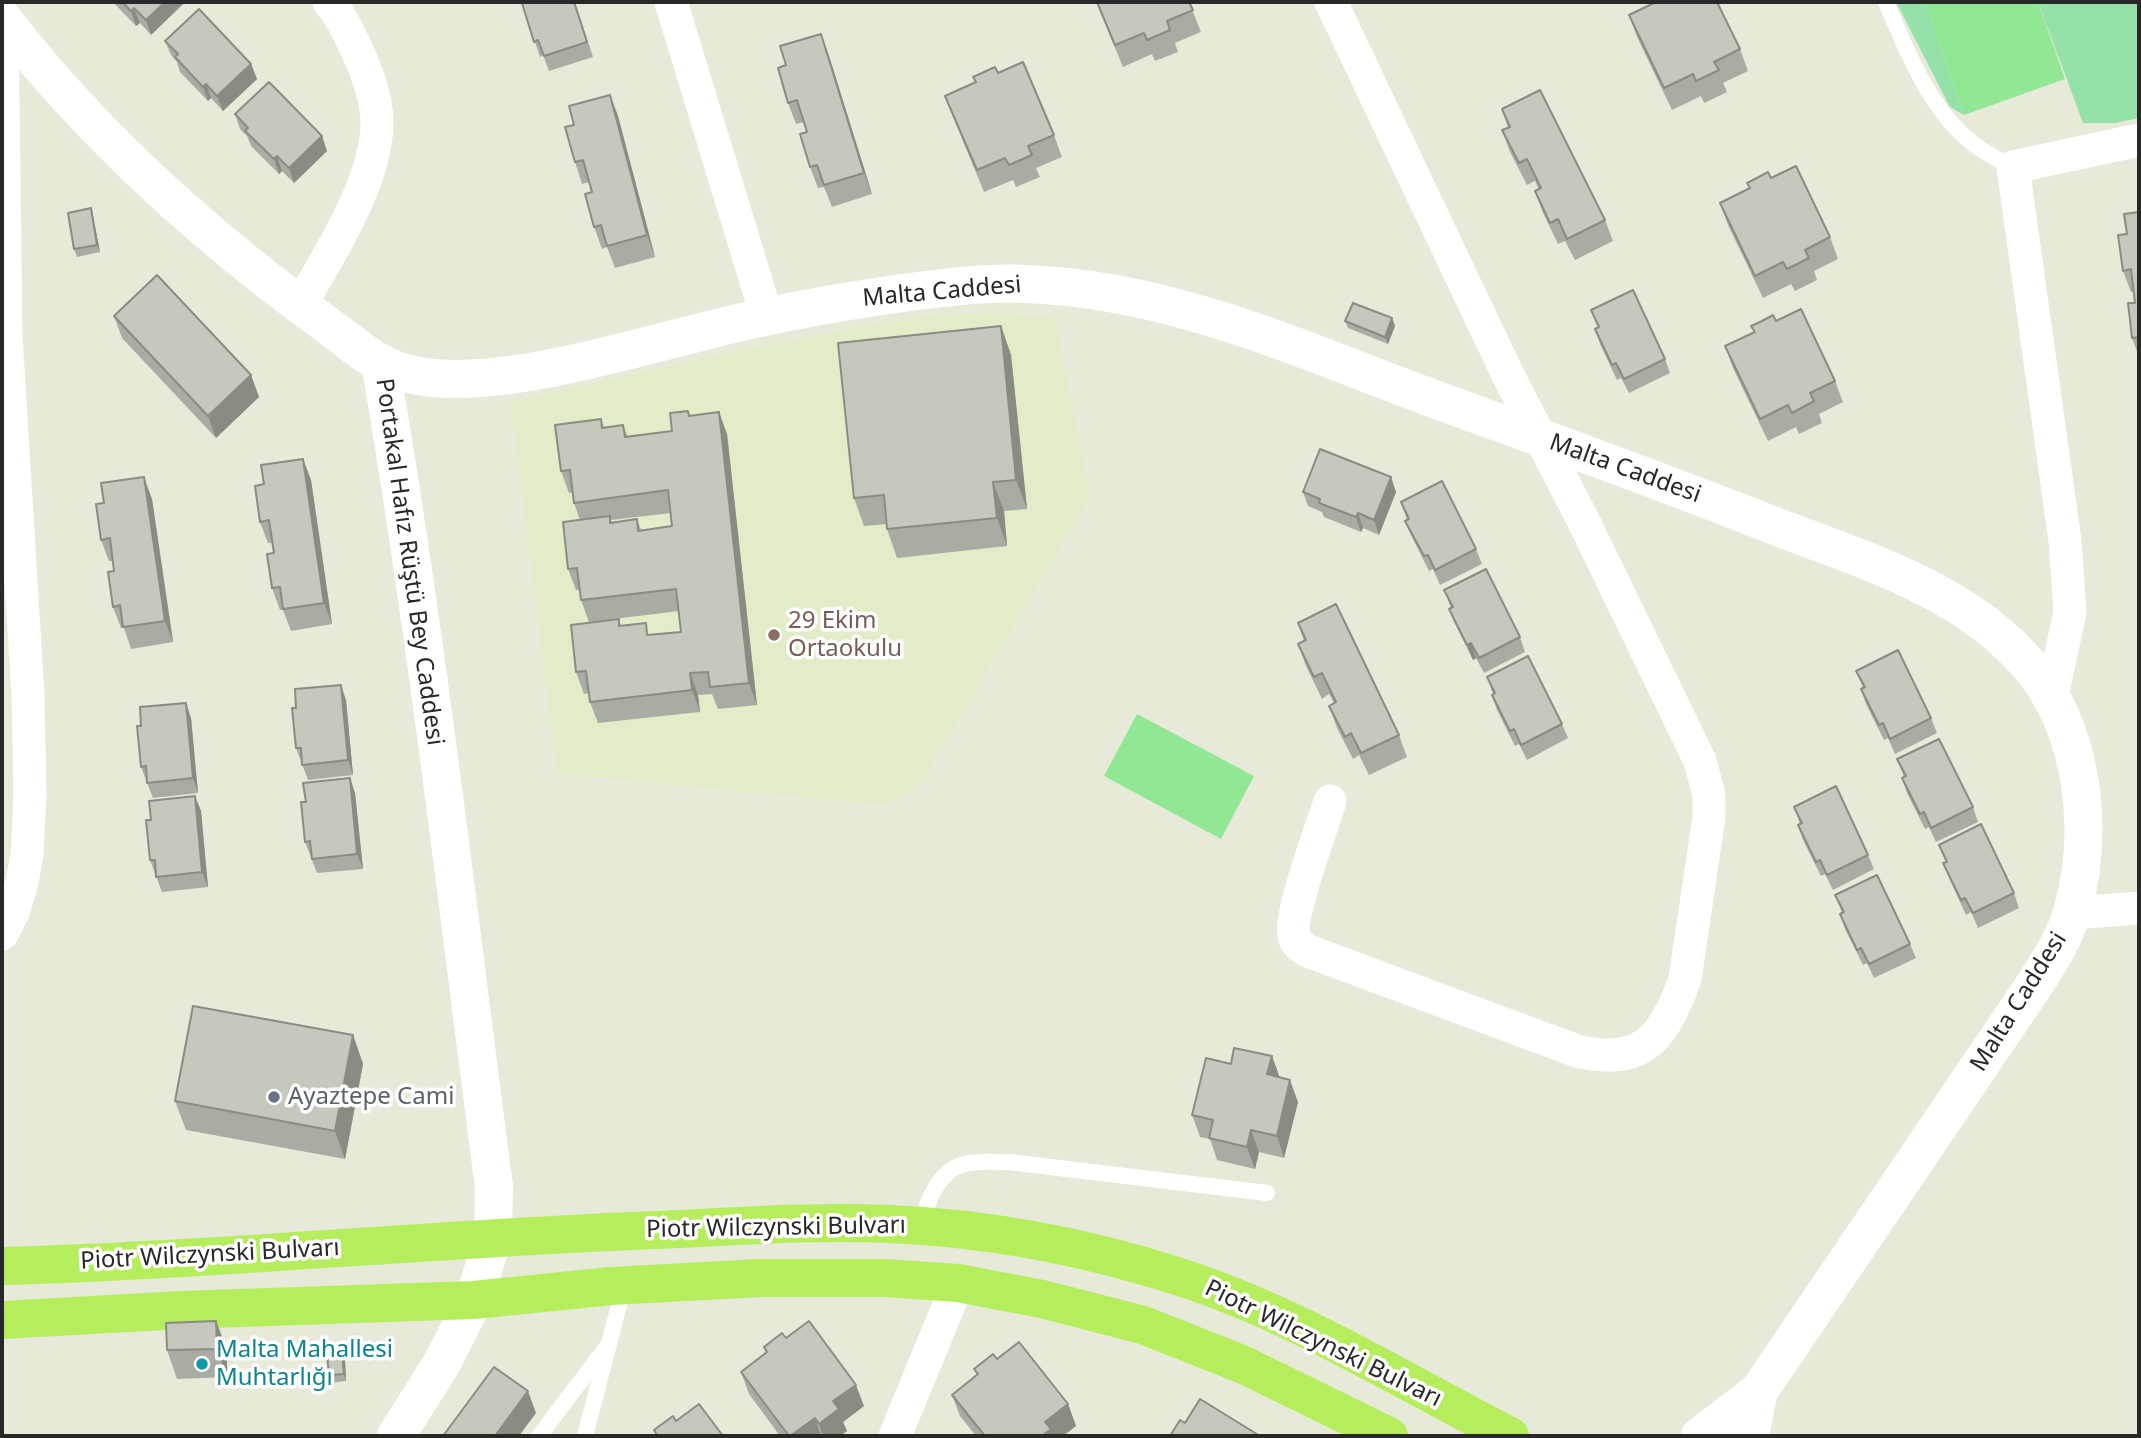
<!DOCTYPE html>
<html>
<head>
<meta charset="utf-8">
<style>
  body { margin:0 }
  #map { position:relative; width:2141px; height:1438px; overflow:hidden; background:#e7ead9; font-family:"Noto Sans",sans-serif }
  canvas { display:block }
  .frame { position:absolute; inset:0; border:4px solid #282828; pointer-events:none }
</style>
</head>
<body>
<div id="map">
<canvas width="2141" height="1438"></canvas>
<div class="frame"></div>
</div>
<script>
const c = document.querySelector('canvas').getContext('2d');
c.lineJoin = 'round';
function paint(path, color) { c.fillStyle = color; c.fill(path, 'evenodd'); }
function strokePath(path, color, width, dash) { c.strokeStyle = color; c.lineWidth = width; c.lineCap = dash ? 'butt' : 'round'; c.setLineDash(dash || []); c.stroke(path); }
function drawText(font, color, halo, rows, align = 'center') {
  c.font = font + ' "Noto Sans",sans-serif'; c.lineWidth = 7; c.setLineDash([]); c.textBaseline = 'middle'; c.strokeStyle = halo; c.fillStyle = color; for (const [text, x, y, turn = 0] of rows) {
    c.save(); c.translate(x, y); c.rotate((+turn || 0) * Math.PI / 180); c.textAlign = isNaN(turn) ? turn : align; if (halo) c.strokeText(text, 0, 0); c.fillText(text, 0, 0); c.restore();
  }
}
paint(new Path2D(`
  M996,313L1055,318L1090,497L924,777L911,792L885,805L557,774L511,402L728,353L886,322L942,314Z`), '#e2ecc9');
paint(new Path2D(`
  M1896,2H1925L1964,115L1950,107Z
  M2038,2H2139V118L2115,123H2083Z`), '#96e0aa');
paint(new Path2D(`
  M1925,2H2038L2065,79L1964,115Z
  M1137,714L1254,776L1221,839L1104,776Z`), '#92e795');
strokePath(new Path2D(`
  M1886,2C1905,47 1926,100 1962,134C1977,149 1995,158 2013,167
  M922,1226C926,1201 940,1167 969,1163C982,1161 996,1162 1009,1162L1267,1193
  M539,1436L605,1349
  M585,1436L624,1286`), '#fff', 16);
strokePath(new Path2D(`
  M671,2L767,317
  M300,305C330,254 385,169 376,109C373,88 365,67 356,48C348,32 341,15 329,2
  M2052,696L2070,612L2065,541L2013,167L2139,140
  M1330,801C1322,827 1289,914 1294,935C1295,943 1301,947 1308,951L1577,1051C1643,1067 1664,1037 1685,979L1709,817V795L1700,761L1583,520L1508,375L1331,2
  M2072,913L2139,908
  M2,934L14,910L22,882L27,855L30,795L28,695L6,336L2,19
  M895,1436L958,1283`), '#fff', 33);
strokePath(new Path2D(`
  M396,1436L442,1363L474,1300L493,1237L494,1187`), '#fff', 38);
strokePath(new Path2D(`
  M2,18C92,135 204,235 323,322C346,338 371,362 399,371C474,397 616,353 693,334C764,315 837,302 910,292C949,287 988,282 1027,284C1159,289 1280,340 1402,387C1447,404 1492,420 1536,436C1618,466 1699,496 1780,528C1867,561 1966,591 2029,665C2084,730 2095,831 2072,912C2065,937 2051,959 2037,981L1759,1391L1700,1436
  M380,362C427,636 458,912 494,1187
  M1750,1436L1759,1391`), '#fff', 38);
strokePath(new Path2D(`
  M2,1266C212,1260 422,1240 632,1231C718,1228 804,1220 889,1224C987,1228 1087,1247 1180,1277C1295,1314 1403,1381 1510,1436
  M2,1320L181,1310L474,1300L611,1286L760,1278H885L958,1283L1042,1299L1143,1325L1244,1365L1389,1436`), '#b6ed5c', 38);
paint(new Path2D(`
  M113,2H184V3L151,35L140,23L136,26Z
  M526,2H575L593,57L549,71L543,55L540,57L522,3Z
  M1096,2H1189L1201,32L1175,43L1178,52L1155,61L1152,54L1123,67Z
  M1629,15L1740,49L1748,71L1723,83L1727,92L1704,103L1701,96L1672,110L1637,37Z
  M165,41L251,64L257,79L223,111L211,98L208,101L180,72L177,62L171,55Z
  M829,56L872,194L832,207L824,187L818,188L810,167L807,132L804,122L796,124L788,103Z
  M998,73L1054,135L1062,157L1036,168L1040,177L1016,187L1013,180L984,192L953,117L945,96Z
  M610,95L618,116L655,257L615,268L607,247L602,249L594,227L592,192L589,182L582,184L575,162L574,125Z
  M1502,109L1605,220L1613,241L1575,260L1565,241L1558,244L1543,213L1535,191L1539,190L1535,181L1527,185L1510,152L1502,130L1508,128Z
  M235,114L322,136L327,151L294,183L282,171L279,174L251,146L247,136L240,129Z
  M1771,178L1830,237L1838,259L1814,271L1817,280L1795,291L1791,284L1763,298L1728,225L1720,203L1749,189L1747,183Z
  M91,208L93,216L100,252L77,257L74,249Z
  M2139,212V357L2132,338L2135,303L2134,292H2131L2123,271L2127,234Z
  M1591,310L1665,359L1670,373L1629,393L1621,378L1617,380L1600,344L1595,329L1598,328Z
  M114,316L251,375L259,397L216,438L122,338Z
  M1392,318L1395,326L1388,344L1348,328L1345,321Z
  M1001,326L1011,355L1027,509L1004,511L1007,546L897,558L887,529V524L864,526L854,498Z
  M1751,326L1835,381L1843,402L1819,414L1822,423L1799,434L1796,427L1768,441L1733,368L1725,346L1754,332Z
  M688,411L690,416L727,434L757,705L718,709L712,694L698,695L700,712L598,723L590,702L589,693L584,694L576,672L619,619L621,626L651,635L681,632L679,611L589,622L581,600L580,590H576L568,569L580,520L574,503L573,492L569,493L561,471L601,419L604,427L623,425L628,437L672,431ZM671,513L672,526L641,530L637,519L612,522L611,520Z
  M303,459L311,480L332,624L291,631L283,610H280L272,588L274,553L273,543H268L260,522L264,484Z
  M1391,477L1396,492L1379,535L1363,528L1361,532L1324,517L1322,512L1308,506L1303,492Z
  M152,499L173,642L131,649L124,628H121L113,607L114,571L113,561H109L101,540Z
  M1401,502L1476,549L1482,564L1440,585L1433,569L1429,571L1411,535L1405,521L1407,520Z
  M1444,590L1520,637L1525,652L1484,673L1476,658L1473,660L1455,624L1449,609L1451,608Z
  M1298,623L1399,735L1407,757L1369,775L1359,755L1353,759L1337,728L1329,706L1334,703L1329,694L1322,699L1306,666L1298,644L1304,641Z
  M1856,671L1931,718L1937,733L1895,754L1888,738L1884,740L1866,704L1861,689L1863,688Z
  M1487,677L1562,724L1568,738L1527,760L1519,744L1515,746L1497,710L1492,695L1493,694Z
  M346,700L353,775L308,780L296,748Z
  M191,718L198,793L153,798L141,767Z
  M1897,759L1973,807L1978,822L1936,842L1929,827L1925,829L1907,793L1902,778L1904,777Z
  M350,778L355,793L363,869L317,873L305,842L306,802Z
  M195,796L201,811L208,887L162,892L150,860Z
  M1794,807L1868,855L1874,869L1833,890L1825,874L1821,876L1803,840L1798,825L1800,824Z
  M1939,845L2014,893L2019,908L1978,928L1971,912L1966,915L1949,878L1943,863L1946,862Z
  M1835,895L1910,944L1916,958L1874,978L1867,963L1863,965L1845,929L1840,914L1842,913Z
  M353,1035L363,1064L345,1159L186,1130L175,1101Z
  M1272,1056L1279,1077L1298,1102L1284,1158L1259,1152L1255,1169L1217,1160L1210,1139L1200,1137L1192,1115L1231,1064Z
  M216,1321L227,1350V1377L177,1379L167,1350Z
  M786,1338L864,1406L843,1422L847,1431L840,1436H780L749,1394L741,1372L766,1353L764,1347Z
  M342,1353L345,1360L346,1381L331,1383L329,1375Z
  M997,1359L1068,1404L1076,1426L1063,1436H976L960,1416L952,1395L977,1375L974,1369Z`), '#a9aca2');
paint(new Path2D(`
  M165,2L184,3L151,35L146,20Z
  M134,8L140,23L136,26L131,11Z
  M821,34L829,56L872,194L864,173Z
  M251,64L257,79L223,111L217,96Z
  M206,84L211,98L208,101L203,87Z
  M610,95L618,116L655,257L647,235Z
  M322,136L327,151L294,183L289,168Z
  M277,156L282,171L279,174L274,159Z
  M91,208L93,216L100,252L97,245Z
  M1392,318L1395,326L1388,344L1385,337Z
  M1001,326L1011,355L1027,509L1016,480Z
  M251,375L259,397L216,438L208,416Z
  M719,412L727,434L757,705L749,683Z
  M303,459L311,480L332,624L324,603Z
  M144,477L152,499L173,642L165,621Z
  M1391,477L1396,492L1379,535L1374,520Z
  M993,482L1004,511L1007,546L997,518Z
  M1358,513L1363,528L1361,532L1356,517Z
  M1471,643L1476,658L1473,660L1467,645Z
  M690,673L698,695L700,712L692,690Z
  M341,685L346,700L353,775L348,760Z
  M186,703L191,718L198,793L193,778Z
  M350,778L355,793L363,869L357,854Z
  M195,796L201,811L208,887L202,872Z
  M353,1035L363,1064L345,1159L335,1131Z
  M1272,1056L1280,1078L1267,1074Z
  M1290,1080L1298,1102L1284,1158L1277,1136Z
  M1251,1130L1259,1152L1255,1169L1247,1147Z
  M216,1321L227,1350V1377L217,1349Z
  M342,1353L345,1360L346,1381L344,1374Z
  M856,1385L864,1406L843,1422L847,1431L840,1436H823L819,1424L833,1401Z
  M528,1391L536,1413L519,1436H495Z
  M1068,1404L1076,1426L1063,1436H1042L1045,1422Z
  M815,1418L821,1436H790Z`), '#8a8c84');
const building = new Path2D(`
  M122,2H165L146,20L134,8L131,11Z
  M526,2H574L587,42L544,56L538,40L534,42L522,3Z
  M1097,2H1189L1193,10L1167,21L1170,30L1147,40L1144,33L1115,45Z
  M1656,2H1717L1740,49L1714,62L1719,70L1696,81L1693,74L1664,88L1629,15Z
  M199,9L251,64L217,96L206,84L203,87L175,57L178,54L165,41Z
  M821,34L864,173L824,185L817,165L810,167L800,134L807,132L797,100L788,103L778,68L786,65L780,46Z
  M1023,62L1054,135L1028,146L1032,155L1009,165L1005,158L977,170L945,96L976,82L973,77L995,67L998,73Z
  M269,82L322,136L289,168L277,156L274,159L245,131L248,128L235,114Z
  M1540,90L1605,220L1567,239L1558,219L1550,223L1535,191L1541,188L1527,159L1519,163L1502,130L1510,127L1502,109Z
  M610,95L647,235L607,246L601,225L594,227L585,194L592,192L583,160L575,162L565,127L574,125L569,106Z
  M1796,166L1830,237L1805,250L1809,258L1787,269L1783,262L1755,276L1720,203L1750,188L1747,183L1757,178L1768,172L1771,178Z
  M91,208L97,245L74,249L68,213Z
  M2139,212V337L2132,338L2128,303H2135L2131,269L2123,271L2118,235L2127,234L2124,214Z
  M157,275L251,375L208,416L114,316Z
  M1633,290L1665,359L1624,379L1616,363L1612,365L1595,329L1599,327L1591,310Z
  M1353,303L1392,318L1385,337L1345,321Z
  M1801,309L1835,381L1810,393L1814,401L1792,413L1788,405L1760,419L1725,346L1755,332L1751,326L1762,321L1773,315L1776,321Z
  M1001,326L1016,480L993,482L997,518L887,529L884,495L854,498L838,343Z
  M688,411L689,416L719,412L749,683L710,687L708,672L690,673L692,690L590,702L586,671L576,672L571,625L619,619V626L646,623L647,635L681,632L676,589L581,600L577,568L568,569L563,522L610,516V523L637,519L638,531L672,526L668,490L574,503L570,470L561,471L555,425L601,419L602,428L623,425L625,437L672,431L670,413Z
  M1320,449L1391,477L1374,520L1358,513L1356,517L1319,503L1320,499L1303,492Z
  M303,459L324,603L283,609L280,587L272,588L267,554L274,553L269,520L260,522L255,486L264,484L261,465Z
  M144,477L165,621L123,627L120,605L113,607L108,572L114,571L110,538L101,540L96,504L104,503L101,483Z
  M1442,481L1476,549L1435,570L1428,555L1424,556L1405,521L1409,519L1401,502Z
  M1486,569L1520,637L1479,658L1471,643L1467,645L1449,609L1453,607L1444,590Z
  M1336,604L1399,735L1361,753L1351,733L1345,737L1329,706L1336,702L1322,673L1314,677L1298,644L1306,640L1298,623Z
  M1898,650L1931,718L1890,739L1883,723L1879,725L1861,689L1865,687L1856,671Z
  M1528,656L1562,724L1521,745L1514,729L1510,731L1492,695L1495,693L1487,677Z
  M341,685L348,760L302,765L301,748H296L292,708H296L295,689Z
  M186,703L193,778L147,783L146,766L141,767L137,726H141L140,707Z
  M1939,739L1973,807L1931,828L1924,812L1920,814L1902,778L1906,776L1897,759Z
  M350,778L357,854L312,859L310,841L305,842L301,802H306L303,783Z
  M1836,786L1868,855L1827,875L1820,860L1816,862L1798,825L1802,823L1794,807Z
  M195,796L202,872L156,877L155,860H150L146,820H151L149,801Z
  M1981,824L2014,893L1973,913L1965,898L1961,900L1943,863L1947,862L1939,845Z
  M1877,875L1910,944L1869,964L1861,948L1857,950L1840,914L1844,912L1835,895Z
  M193,1006L353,1035L335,1131L175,1101Z
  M1234,1048L1272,1056L1267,1074L1290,1080L1277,1136L1251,1130L1247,1147L1209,1138L1213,1120L1192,1115L1206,1058L1231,1064Z
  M216,1321L217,1349L167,1350L166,1323Z
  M809,1321L856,1385L833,1401L839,1409L819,1424L815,1418L790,1436H789L741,1372L767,1352L764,1347L782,1333L786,1338Z
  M1019,1342L1068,1404L1045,1422L1051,1429L1042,1436H985L952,1395L978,1374L974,1369L993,1354L997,1359Z
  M342,1353L344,1374L329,1375L327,1354Z
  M494,1367L528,1391L495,1436H443Z
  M1200,1399L1260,1436H1170L1180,1420L1185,1423Z
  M699,1404L723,1436H656L657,1435L654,1430L673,1416L676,1421Z`);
paint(building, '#c5c8bc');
strokePath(building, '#8a8c84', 2);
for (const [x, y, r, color] of [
  [774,635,7,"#8d6e63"],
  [274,1097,7,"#6b7280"],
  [202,1364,7,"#0f9aa8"]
]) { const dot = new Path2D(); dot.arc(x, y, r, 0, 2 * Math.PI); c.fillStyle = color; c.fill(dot); strokePath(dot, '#fff', 2.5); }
drawText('24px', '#282828', '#fff', [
  ["Malta Caddesi",942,292,-5],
  ["Malta Caddesi",1625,469,20],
  ["Portakal Hafız Rüştü Bey Caddesi",409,562,82],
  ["Malta Caddesi",2019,1002,-58],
  ["Piotr Wilczynski Bulvarı",776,1228,-1],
  ["Piotr Wilczynski Bulvarı",210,1255,-3],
  ["Piotr Wilczynski Bulvarı",1323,1344,26]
]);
drawText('24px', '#785e54', '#fff', [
  ["29 Ekim",788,621],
  ["Ortaokulu",788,649]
], 'left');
drawText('24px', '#5b616d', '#fff', [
  ["Ayaztepe Cami",288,1097]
], 'left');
drawText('24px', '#0d838f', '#fff', [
  ["Malta Mahallesi",216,1350],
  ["Muhtarlığı",216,1378]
], 'left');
</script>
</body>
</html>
